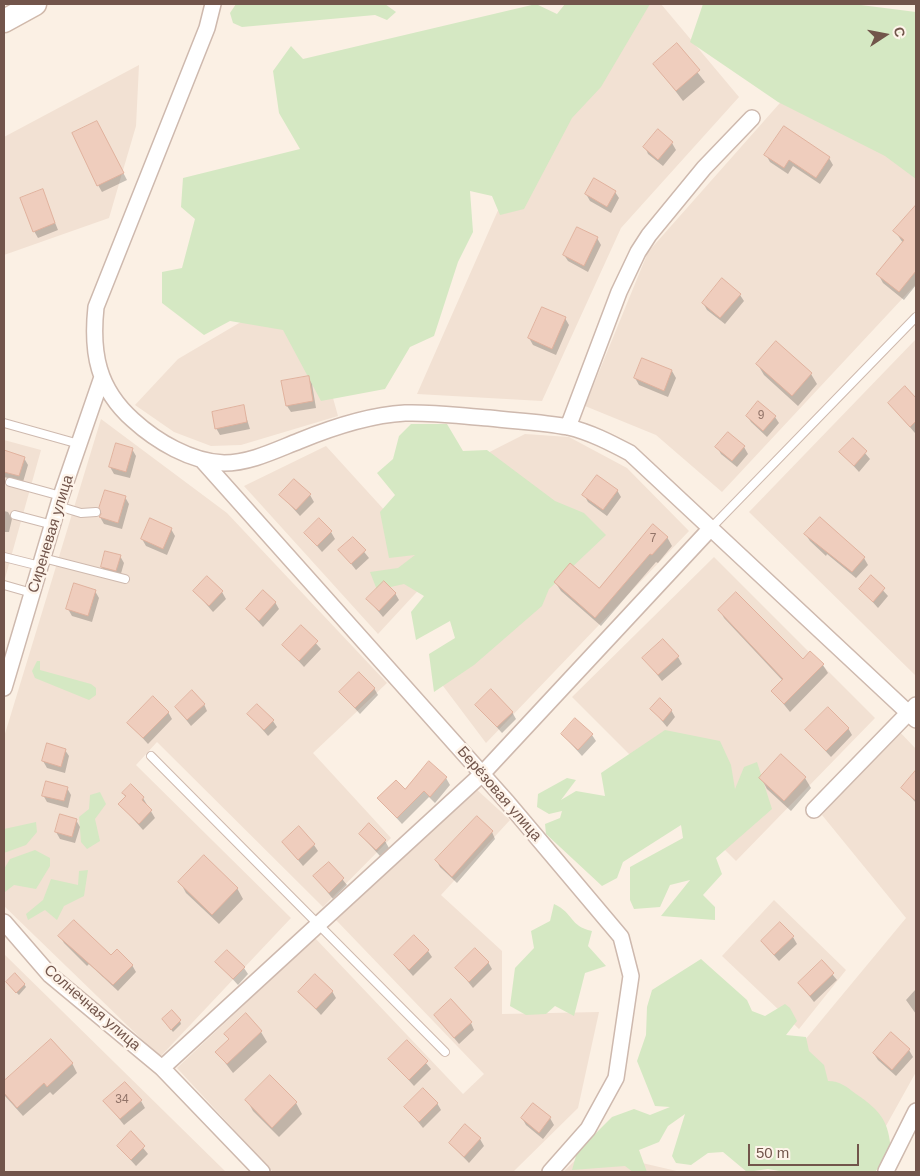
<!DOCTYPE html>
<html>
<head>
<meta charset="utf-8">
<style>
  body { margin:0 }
  #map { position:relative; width:920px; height:1176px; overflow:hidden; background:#fbf0e4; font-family:Helvetica,sans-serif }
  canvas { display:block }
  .frame { position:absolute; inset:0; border:5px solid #72554b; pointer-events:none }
  .north { position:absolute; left:860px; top:10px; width:50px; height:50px; -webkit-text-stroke:4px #fef4ea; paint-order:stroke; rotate:79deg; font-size:14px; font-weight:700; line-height:20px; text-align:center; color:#72554b }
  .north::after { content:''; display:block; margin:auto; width:18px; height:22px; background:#72554b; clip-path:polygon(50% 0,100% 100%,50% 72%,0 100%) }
  .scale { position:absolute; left:748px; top:1144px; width:111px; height:22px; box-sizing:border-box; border:2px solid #72554b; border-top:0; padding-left:6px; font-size:15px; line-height:18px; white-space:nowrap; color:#72554b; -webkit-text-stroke:4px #fef4ea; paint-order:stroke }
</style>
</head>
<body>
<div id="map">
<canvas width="920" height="1176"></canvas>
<div class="frame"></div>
<div class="north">С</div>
<div class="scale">50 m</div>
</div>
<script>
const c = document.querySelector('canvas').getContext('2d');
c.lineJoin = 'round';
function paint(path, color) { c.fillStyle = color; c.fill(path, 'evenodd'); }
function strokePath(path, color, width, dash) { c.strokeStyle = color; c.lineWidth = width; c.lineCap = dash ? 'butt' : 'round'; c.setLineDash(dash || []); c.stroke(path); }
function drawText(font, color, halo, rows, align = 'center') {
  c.font = font + ' Helvetica,sans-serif'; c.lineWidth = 5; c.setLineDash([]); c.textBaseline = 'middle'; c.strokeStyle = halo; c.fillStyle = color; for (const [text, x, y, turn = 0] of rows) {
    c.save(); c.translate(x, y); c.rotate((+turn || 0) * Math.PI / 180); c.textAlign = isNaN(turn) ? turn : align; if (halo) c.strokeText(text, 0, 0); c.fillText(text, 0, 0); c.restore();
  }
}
paint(new Path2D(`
  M630,4H661L739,97L621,228L542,401L417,394L503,199Z
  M139,65L136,126L109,218L4,255V137Z
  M787,95L916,152V284L722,492L656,435L585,406L648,252Z
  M302,286L338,416L241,445L211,446L174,432L135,405L178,359Z
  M916,339V676L749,512Z
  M101,419L227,513L387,683L313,753L391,838L323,907L157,742L136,765L291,918L160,1057L4,906V737Z
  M525,434L569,437L627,468L689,531L486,743L437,678L548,547L460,467Z
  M4,440L41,450L4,582Z
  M326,446L438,569L378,634L244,486Z
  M714,557L875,718L736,861L572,697Z
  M896,728L916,749V1072L872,1151L780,1070L906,918L822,815Z
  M475,788L510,820L441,895L502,951V1014L599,1012L578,1108L513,1172H273L177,1068L315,938L463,1094L484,1074L336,920Z
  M774,900L846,970L799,1029L722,956Z
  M4,954L226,1172H4Z
  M586,1150L681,1172H563Z`), '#f2e1d3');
paint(new Path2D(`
  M236,4H385L396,12L387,20L375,15L242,27L233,23L230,13Z
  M536,4L557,14L565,4H650L601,87L572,118L524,209L500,215L492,196L470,191L473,232L458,262L434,336L410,347L385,389L321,401L283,330L230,321L204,335L162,303V272L182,268L195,219L181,207L183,178L300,149L279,113L273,71L291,46L303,59Z
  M703,4H853L916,12V179L885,156L778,102L690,42Z
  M411,424H447L463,451L487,450L555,501L584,513L606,535L549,589L542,606L474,665L434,692L429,654L455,638L450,621L416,640L411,612L424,596L404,584L377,590L370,572L398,568L415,555L389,558L380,512L395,495L377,473L393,459L399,436Z
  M37,661H40V670L91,684L96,688V695L89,700L35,678L32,671Z
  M665,730L720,741L731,765L735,789L744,767L757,762L772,809L716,858L722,874L703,895L715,907V920L661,916L690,880L670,885L660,907L634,909L630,900V867L683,838L681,825L623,862L617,878L602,886L546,834L545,824L560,818L562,811L549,814L537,807L538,794L567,778L576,780L561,800L576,791L605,796L601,773Z
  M100,792L106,804L95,819L100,841L87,849L81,842L79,817L89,809L90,795Z
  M36,822L37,832L26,845L4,853V829Z
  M35,850L50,858V866L36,889L14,885L5,892L4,869L10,859Z
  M88,870L84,896L64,906L57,920L45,910L28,920L26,914L43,900L51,879L78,885L79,871Z
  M554,904C574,913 569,926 592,931L588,946L606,966L585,973L574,1016L555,1006L546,1014L526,1015L510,1006L515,968L534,948L531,931L550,921Z
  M701,959L747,1000L752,1011L765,1016L785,1004L790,1008L797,1021L786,1035L806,1037L809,1051L824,1065L828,1081C840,1081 847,1087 856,1094C881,1111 889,1121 891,1152L875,1172H785L768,1169L747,1172L723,1152L708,1153L691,1165L676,1163L672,1156L685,1114L668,1126L659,1142L639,1150L647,1172H633L625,1166L572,1170L577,1152L612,1117L634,1109L650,1115L670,1107L655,1106L637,1061L646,1035L647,1007L652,990Z`), '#d5e8c3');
paint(new Path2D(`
  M676,45L705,82L683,101L655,64Z
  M101,130L127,180L102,192L98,185Z
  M658,131L672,143L676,150L663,166L648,154L645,147Z
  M766,155L829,158L833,165L820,184L793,166L788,174L770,162Z
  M42,190L58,230L38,238L34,231Z
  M615,192L619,198L611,213L590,201L586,194Z
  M911,213L916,218V285L904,300L883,283L878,274L903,243L895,231Z
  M578,228L597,238L601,245L588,272L568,261L564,255Z
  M740,295L744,301L725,324L707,310L703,303Z
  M565,318L569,325L556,355L533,345L529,338Z
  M643,360L672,371L676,378L668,397L639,385L635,378Z
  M758,365L811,374L817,384L798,406L764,375Z
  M308,377L312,384L316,408L291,412L287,406Z
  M905,388L916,400L915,433L889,403Z
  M243,407L250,429L220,435L216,428Z
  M747,416L775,417L779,423L767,437L751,422Z
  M853,439L870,459L859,472L841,452Z
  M717,447H744L748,454L737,467L721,454Z
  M132,449L136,456L130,478L114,474L110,467Z
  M5,452L24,458L28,465L23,482L4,477Z
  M617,490L621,497L607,516L588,502L584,495Z
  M281,495H310L314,502L300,516Z
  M125,497L129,504L122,529L104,524L100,517Z
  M4,511L8,512L12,519L9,532H4Z
  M171,529L175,536L167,555L146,546L142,539Z
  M331,532L335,539L322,552L306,533Z
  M806,535L864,558L868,565L856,578L827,554L826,556L810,541Z
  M667,537L672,546L658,563L656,562L601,626L561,591L555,582L599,590Z
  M353,538L369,558L356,570L340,550Z
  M120,556L124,563L120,577L106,574L102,567Z
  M871,577L888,596L878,608L861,589Z
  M95,591L99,598L92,622L72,616L68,609Z
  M195,591L222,592L226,599L213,612Z
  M395,593L399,600L383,617L368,599Z
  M275,602L279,609L263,627L247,609Z
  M720,610L803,661L823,665L828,673L790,712L773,691L783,681L724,618Z
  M301,627L321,649L304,667L284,645Z
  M678,657L682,664L662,681L644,658Z
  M374,688L378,695L360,714L341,693Z
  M204,704L207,711L191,726L176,707Z
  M477,705L512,712L516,719L502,733Z
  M652,709L671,710L675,717L667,727Z
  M168,712L172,719L148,744L129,723Z
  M249,714L273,721L277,727L268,736Z
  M848,728L852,735L831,757L807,731Z
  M562,734L592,735L596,741L582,756Z
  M65,750L69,756L65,773L47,768L43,761Z
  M782,756L805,778L811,788L791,811L767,789L761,778Z
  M429,763L446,778L450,785L435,803L429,797L402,824L379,799L405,791Z
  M916,772V803L903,788Z
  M131,786L143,798L155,818L143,830L120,804L126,798L123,793Z
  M67,788L71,795L68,808L47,802L43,795Z
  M76,820L80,827L75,843L60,839L56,832Z
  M492,832L495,839L457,883L440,867L436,860Z
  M360,834L385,841L389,848L380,856Z
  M284,843L314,845L318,851L303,866Z
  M329,863L347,885L333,899L315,877Z
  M180,882L237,888L243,899L219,924L186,893Z
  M60,936L132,965L136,972L118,991L89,964L87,966L64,943Z
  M793,937L797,944L779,961L762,942Z
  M428,951L432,957L413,976L395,955Z
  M217,962L244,968L248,974L238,985Z
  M488,962L492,969L473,988L457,968Z
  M822,962L837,980L814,1002L799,983Z
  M24,984L26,987L19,995L9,985Z
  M916,989V1014L906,1000Z
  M332,991L336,998L321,1015L300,992Z
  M246,1015L261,1032L267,1042L233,1073L217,1052L229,1040L226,1034Z
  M435,1015L471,1023L474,1030L459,1044Z
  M180,1021L181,1024L173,1032L166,1023Z
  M50,1041L72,1063L77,1073L53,1095L50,1092L23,1116L5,1096L4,1083Z
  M407,1041L431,1069L414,1086L390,1059Z
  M909,1050L913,1057L896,1076L878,1060L874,1054Z
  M270,1077L296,1103L302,1114L279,1137L253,1111L247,1100Z
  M105,1101H141L145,1108L124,1125Z
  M437,1103L441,1110L423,1128L406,1107Z
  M534,1104L550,1118L554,1125L543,1139L526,1125L522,1118Z
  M131,1133L148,1154L136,1166L118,1146Z
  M480,1139L484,1146L469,1163L450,1143Z`), '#0003');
const building = new Path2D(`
  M677,43L700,70L676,91L653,64Z
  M97,121L124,173L97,186L72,133Z
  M784,126L830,157L816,178L789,160L784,168L764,155Z
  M658,129L673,142L658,160L643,147Z
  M594,178L616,191L607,207L585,194Z
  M43,189L55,223L33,232L20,198Z
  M916,205V271L899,292L876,274L904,240L893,231Z
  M577,227L598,237L584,266L563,255Z
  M722,278L741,294L720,318L702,303Z
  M542,307L566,317L552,349L528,338Z
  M776,341L812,373L792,396L756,364Z
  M642,358L672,370L664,391L634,378Z
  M309,376L313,401L286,406L281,381Z
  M905,386L916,398V421L910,427L888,403Z
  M758,401L776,416L763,431L746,416Z
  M244,405L247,422L215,429L212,412Z
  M728,432L745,446L732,461L715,447Z
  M853,438L867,451L854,466L839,452Z
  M116,443L133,448L126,472L109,467Z
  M4,450L25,457L19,476L4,472Z
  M597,475L618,490L603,510L582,495Z
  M294,479L311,494L296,510L279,495Z
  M105,490L126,496L118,523L99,517L101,514L99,508Z
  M820,517L865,557L852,572L804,534Z
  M150,518L172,528L163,549L141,539Z
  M319,518L332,531L317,546L304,533Z
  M653,524L668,537L652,555L650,554L595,618L554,582L570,563L599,588Z
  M353,537L366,550L351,564L338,550Z
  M105,551L121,555L116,571L101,567Z
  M871,575L885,588L873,602L859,589Z
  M207,576L223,591L209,606L193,591Z
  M384,581L396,593L379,611L366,599Z
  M74,583L96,590L88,616L66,609Z
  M263,590L276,602L259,621L246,609Z
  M736,592L803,659L810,651L824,664L784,704L771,691L783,679L718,610Z
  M301,625L318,641L299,661L282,645Z
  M663,639L679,656L658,675L642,658Z
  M359,672L375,688L355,708L339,692Z
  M491,689L513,712L497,727L475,705Z
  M192,690L205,704L187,720L175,707Z
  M153,696L169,712L143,738L127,723Z
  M660,698L672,710L663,721L650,709Z
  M257,704L274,720L264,730L247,714Z
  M828,707L849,728L826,751L805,730Z
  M575,718L593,734L578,750L561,734Z
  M47,743L66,749L61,767L42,761Z
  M781,754L806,777L784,801L759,778Z
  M429,761L447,777L430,797L424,791L397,818L377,798L396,780L405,789Z
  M916,770V801L901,788Z
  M46,781L68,787L64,801L42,796Z
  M131,784L144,797L142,800L152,810L139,824L118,804L126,796L122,793Z
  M60,814L77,819L72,837L55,832Z
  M477,816L493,831L452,877L435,860Z
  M369,823L386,840L376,850L359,834Z
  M299,826L315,844L298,860L282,842Z
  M204,855L238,888L212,915L178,882Z
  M329,862L344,878L329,893L313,876Z
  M74,920L111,955L117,949L133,965L113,985L58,936Z
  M780,922L794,936L774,955L761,941Z
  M414,935L429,950L409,970L394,955Z
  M475,948L489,962L469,982L455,968Z
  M227,950L245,967L233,979L215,962Z
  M822,960L834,973L810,996L798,983Z
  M15,973L25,984L16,993L6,982Z
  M315,974L333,991L316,1009L298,992Z
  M451,999L472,1022L454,1038L434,1015Z
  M172,1010L181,1020L171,1030L162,1019Z
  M246,1013L262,1031L227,1064L215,1052L229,1039L224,1034Z
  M891,1032L910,1049L892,1070L873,1053Z
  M51,1039L73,1063L47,1087L44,1083L17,1108L4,1093V1081Z
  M407,1040L428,1061L409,1080L388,1059Z
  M270,1075L297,1102L272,1128L245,1100Z
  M125,1082L142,1100L120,1119L103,1101Z
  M423,1088L438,1103L419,1122L404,1107Z
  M533,1103L551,1117L539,1133L521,1118Z
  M465,1124L481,1138L464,1157L449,1143Z
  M131,1131L145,1146L131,1160L117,1146Z`);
paint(building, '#efcdbd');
strokePath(building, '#e1b29e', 1);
const lane = new Path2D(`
  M4,423L79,444
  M10,482L61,496
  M58,506L81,513L96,512
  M15,515L53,525
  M711,528L916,317
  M4,557L40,566
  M43,558L125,579
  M4,585L32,593
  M151,756L445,1052`);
const street = new Path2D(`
  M213,4L207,28L96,307C91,353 98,389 133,420C156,441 191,462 224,463C250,463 276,450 299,441C333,427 369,415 405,413C433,412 461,416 489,418C514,421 542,422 568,427C590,432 611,443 630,453L916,720
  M568,427L619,292L638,252L649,235L704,168L752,118
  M202,460L508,803L621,937L631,976L616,1078L588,1129L550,1172
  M4,688L61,496L101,380
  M814,810L916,705
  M4,922L50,975L162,1068L262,1172
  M162,1068L482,774L711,528
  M886,1171L916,1111`);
const secondary = new Path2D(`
  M4,21L35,4`);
strokePath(lane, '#ceb9ae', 10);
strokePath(street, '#ceb9ae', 18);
strokePath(secondary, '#d0b9ab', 25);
strokePath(lane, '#fff', 8);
strokePath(street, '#fff', 15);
strokePath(secondary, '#fff', 22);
drawText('12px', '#917368', null, [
  ["9",761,416],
  ["7",653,539],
  ["34",122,1100]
]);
drawText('15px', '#72554b', '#fef4ea', [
  ["Сиреневая улица",51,534,-73],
  ["Берёзовая улица",499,794,49],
  ["Солнечная улица",92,1008,41]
]);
</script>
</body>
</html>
